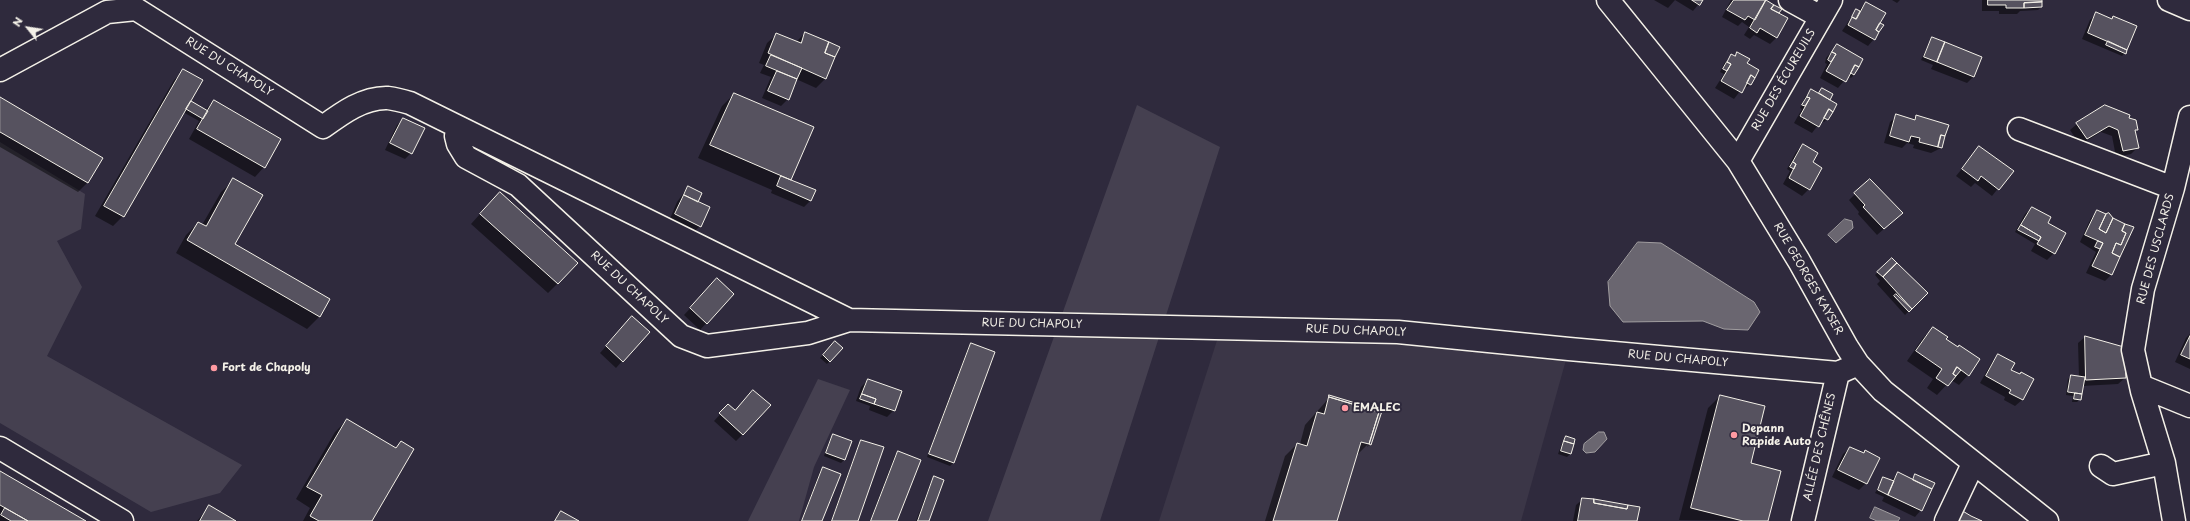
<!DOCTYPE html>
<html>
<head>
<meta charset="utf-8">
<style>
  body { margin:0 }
  #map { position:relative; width:2190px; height:521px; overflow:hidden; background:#2f2a3d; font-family:"Playpen Sans",sans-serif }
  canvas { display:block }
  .north { position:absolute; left:8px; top:8px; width:40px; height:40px; -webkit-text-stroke:3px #2f2a3d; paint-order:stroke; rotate:300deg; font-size:11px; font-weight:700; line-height:16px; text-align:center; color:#f4f1e8 }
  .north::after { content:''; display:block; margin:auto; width:14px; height:18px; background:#f4f1e8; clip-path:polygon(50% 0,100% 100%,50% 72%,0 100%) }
</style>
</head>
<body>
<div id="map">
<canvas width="2190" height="521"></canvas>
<div class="north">N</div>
</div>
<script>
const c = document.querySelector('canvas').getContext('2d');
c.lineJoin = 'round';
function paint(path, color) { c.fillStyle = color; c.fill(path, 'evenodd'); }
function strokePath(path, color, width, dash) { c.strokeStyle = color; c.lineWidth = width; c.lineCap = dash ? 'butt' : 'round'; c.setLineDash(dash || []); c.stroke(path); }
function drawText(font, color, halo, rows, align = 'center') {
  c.font = font + ' "Playpen Sans",sans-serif'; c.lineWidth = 4; c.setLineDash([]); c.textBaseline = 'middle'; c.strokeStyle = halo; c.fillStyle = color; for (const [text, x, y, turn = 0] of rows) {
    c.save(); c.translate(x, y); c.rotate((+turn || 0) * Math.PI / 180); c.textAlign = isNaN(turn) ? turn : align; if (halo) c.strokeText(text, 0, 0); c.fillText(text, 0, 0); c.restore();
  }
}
paint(new Path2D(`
  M1221,328L1569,349L1521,521H1159Z`), '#3b3647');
paint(new Path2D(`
  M1137,105L1220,147L1100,521H988Z
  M0,142L85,194L81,229L57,241L82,287L47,356L242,465L220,493L151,512L0,423Z
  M818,379L850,390L814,467L799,521H748Z`), '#454050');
const water = new Path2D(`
  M1845,219L1852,221L1853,228L1836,243L1828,235Z
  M1638,242L1661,243L1754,302L1760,312L1748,330L1724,329L1703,321L1623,322L1610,306L1608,282Z
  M1599,432H1604L1607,439L1595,452L1586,453L1583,450L1584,444Z
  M1875,507L1900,518L1898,521H1877L1870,518Z`);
paint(water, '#6a6670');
strokePath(water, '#a19ea0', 1);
paint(new Path2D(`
  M1654,0H1702L1693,11L1675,0L1668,8Z
  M1731,0H1763L1779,13L1776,38L1770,44L1754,35L1750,39L1744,35L1749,27L1742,22L1738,26L1722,17Z
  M1892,0H1900L1897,3Z
  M1982,0H2041V7L2038,10L2020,11L2017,14H1999V11H1982Z
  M1866,3L1879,23L1874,39L1868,46L1842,31L1854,13L1857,10L1858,11Z
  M2097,13L2111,19L2113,17L2125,53L2122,56L2082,39L2090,20Z
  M805,33L826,78L816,88L796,79L788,99L781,106L762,98L771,77L760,73L764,65L759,63L767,43L777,34L796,42Z
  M1932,38L1981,57L1973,77L1967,83L1931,69L1933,65L1921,60Z
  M1837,45L1862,59L1854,75L1851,78L1848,76L1838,88L1820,78L1827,64L1825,63L1826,58Z
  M1738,53L1750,84L1747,87L1744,86L1734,99L1715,88L1724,74L1720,72L1725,62Z
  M184,71L189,101L205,110L214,101L264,167L255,177L189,139L199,121L183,112L123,216L113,226L95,216L174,80Z
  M1822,89L1832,94L1829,100L1827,119L1824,122L1821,121L1812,133L1794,123L1802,109L1800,108L1805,97L1811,90L1818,94Z
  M734,94L813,128L790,181L815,190L810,201L804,207L771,193L772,190L698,158L722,106Z
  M0,98L102,158L87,183L78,192L0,147Z
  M1897,116L1913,120L1916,116L1941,148L1931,153L1913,148L1914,145L1907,143L1902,148L1884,143L1890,122Z
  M2128,118L2137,129L2134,132L2138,147L2131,154L2116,157L2112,136L2101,132L2080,145L2070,130L2077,124Z
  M403,119L411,153L405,159L385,150L397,125Z
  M1803,146L1811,163L1809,189L1802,196L1783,184L1790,171L1787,169L1796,152Z
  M1979,148L2012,171L1992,196L1975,183L1971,187L1956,176Z
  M234,180V244L329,299L319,317L307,329L176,253L186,235L198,223L202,225L221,192Z
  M1870,180L1895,219L1877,235L1858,214L1859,212L1849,200Z
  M688,187L697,202L700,226L693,233L669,221L677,202Z
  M490,203L558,283L548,293L471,224Z
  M2032,208L2046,223L2054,253L2047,260L2031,251L2035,244L2015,232L2025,214Z
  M2097,212L2104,215H2111L2112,218L2132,228L2111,275L2105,281L2086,273L2096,252L2080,242L2091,218Z
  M1892,259L1927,293L1905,315L1877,284L1880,281L1875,275Z
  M711,286L733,294L700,330L684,315Z
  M626,324L648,332L616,368L600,353Z
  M1933,328L1957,348L1959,346L1968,375L1959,385L1951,380L1937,395L1927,388L1933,379L1907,361L1923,338Z
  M2190,334V369L2175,362L2186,338Z
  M2085,337L2123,348L2125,378L2118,384L2082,386L2080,399L2077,402H2072L2073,396L2066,395L2068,379L2071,376L2079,377L2078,343Z
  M836,342L842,348L827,364L820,358Z
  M971,345L994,353L953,463L950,466L927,457L968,348Z
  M1998,356L2010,370L2033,379L2022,400L2015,406L2004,400L2005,397L1980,383L1992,362Z
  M868,380L894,410L887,417L869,410L870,406L856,401L861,387Z
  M1720,396L1750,464L1767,521L1679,520L1708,408Z
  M1329,398L1371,444L1367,447L1368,444L1356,456L1336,521H1265L1285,456L1297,444H1300L1305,425Z
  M728,406L734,412L743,434L736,441L714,421Z
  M347,420L395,448L401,443L371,521H303L310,508L296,499L335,432Z
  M833,436L844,460L841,463L824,456L830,439Z
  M1566,437L1574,440L1570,454L1567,457L1558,454L1563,441Z
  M862,441L856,521H831L859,444Z
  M1850,448L1866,483L1859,490L1832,477L1843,454Z
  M898,452L896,521H870L895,455Z
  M823,468L821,521H801L820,471Z
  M0,472L84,521H0Z
  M1898,474L1912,480L1916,475L1921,510L1915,517L1882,501L1884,497L1875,493L1884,478L1891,480Z
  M935,477L927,521H916L932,480Z
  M1583,499L1636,521H1573L1576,505Z
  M209,507L234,521H197Z`), '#0007');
const building = new Path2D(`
  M1692,0H1703L1700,5Z
  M1734,0H1766L1755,20L1748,16L1745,20L1727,10Z
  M1766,0L1774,5L1771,9L1788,18L1777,38L1760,28L1757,33L1750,28Z
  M1988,0H2042V2L2024,3V8H2006V5H1988Z
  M1866,2L1886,13L1876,30L1879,32L1875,40L1848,25L1852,17L1856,19Z
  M2042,2V7L2024,8V3Z
  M1774,5L1782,9L1779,13L1771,9Z
  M1856,9L1860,11L1856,19L1852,17Z
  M2096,12L2112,19L2113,16L2137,26L2127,50L2088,33Z
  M1880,23L1884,25L1879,32L1876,30Z
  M805,32L829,42L825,53L835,57L826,79L768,53L776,33L801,43Z
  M1932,37L1945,42L1937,62L1924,57Z
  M2108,41L2127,50L2126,54L2106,45Z
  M829,42L840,47L835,57L825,53Z
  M1945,42L1982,57L1974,77L1937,62Z
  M1837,44L1863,59L1859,67L1855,65L1846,82L1826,71L1836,54L1832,52Z
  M1737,52L1750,59L1747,63L1759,70L1755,78L1751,75L1742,93L1721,81L1731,64L1727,62L1731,54L1735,56Z
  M1832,52L1836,54L1831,62L1828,60Z
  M771,55L802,68L797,79L766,66Z
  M1727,62L1731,64L1727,71L1723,69Z
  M1855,65L1859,67L1854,75L1851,73Z
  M183,69L203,80L124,217L104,206Z
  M777,71L797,79L789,100L768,91Z
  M1751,75L1755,78L1751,85L1747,83Z
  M1822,88L1833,94L1830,100L1819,93Z
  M1811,89L1837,104L1833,112L1829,109L1819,127L1800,116L1810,98L1807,97Z
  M734,93L814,127L791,180L710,145Z
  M0,97L103,158L88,183L0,132Z
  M1807,97L1810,98L1805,106L1802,105Z
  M214,100L281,139L265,168L197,129Z
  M191,101L208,111L203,119L186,109Z
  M2105,105L2130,115L2129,118L2136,120L2138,130H2135L2139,148L2123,151L2118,130L2109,126L2087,139L2076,123Z
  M1829,109L1833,112L1828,120L1824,118Z
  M1896,114L1915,120L1916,115L1949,125L1945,136L1941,135L1938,147L1919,142L1920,138L1911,136L1909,142L1890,136Z
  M403,118L425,128L412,154L390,143Z
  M1941,135L1945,136L1942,148L1938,147Z
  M1803,144L1818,153L1813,162L1822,168L1810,190L1789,178L1796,164L1793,162Z
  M1979,146L2014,171L1999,190L1981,176L1978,181L1962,169Z
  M1793,162L1796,164L1794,169L1790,167Z
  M781,176L816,190L811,201L777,186Z
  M233,178L263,195L235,244L330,299L320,317L187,240L198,222L206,226Z
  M1870,179L1903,213L1884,229L1863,207L1865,205L1854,193Z
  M688,186L702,193L698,202L684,195Z
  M500,192L578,263L558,284L480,214Z
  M684,195L710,207L701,227L675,214Z
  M2032,207L2051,217L2048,223L2066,233L2055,254L2037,244L2041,237L2021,225Z
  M2097,210L2106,214L2099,229L2106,233L2113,218L2125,224L2122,231L2126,233L2121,245L2116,243L2112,253L2120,257L2112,275L2092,266L2103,243L2085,235Z
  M2109,213L2113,218L2106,233L2099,229L2106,214Z
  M2125,224L2134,227L2120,257L2112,253L2116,243L2121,245L2126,233L2122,231Z
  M2021,225L2041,237L2039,241L2018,230Z
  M2098,241L2103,243L2100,249L2095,247Z
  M1892,258L1897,263L1883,277L1877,272Z
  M1897,263L1928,293L1912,309L1883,277Z
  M717,278L734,294L707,324L690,308Z
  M1896,294L1912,309L1909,312L1894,296Z
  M632,316L650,332L623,362L606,346Z
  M1933,327L1948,337L1946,339L1958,347L1959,345L1980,359L1969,376L1957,367L1953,374L1956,376L1948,386L1936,378L1942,369L1916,351Z
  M2085,336L2124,347L2126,378L2086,380Z
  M2190,336V359L2181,355Z
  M835,341L843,348L830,362L823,355Z
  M971,343L995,352L954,463L929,454Z
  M1998,354L2015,363L2011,370L2020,374L2021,372L2034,379L2023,400L2009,393L2011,390L1986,376Z
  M1957,367L1961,370L1956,376L1953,374Z
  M2071,375L2085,377L2082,394L2068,392Z
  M868,379L902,391L895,411L874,404L876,399L862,394Z
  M753,390L771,405L743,435L719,413L728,404L735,410Z
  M2075,393L2082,394L2081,400L2074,399Z
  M862,394L876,399L874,404L860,399Z
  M1329,395L1382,411L1371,445L1369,444L1379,412L1329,397Z
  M1720,395L1765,406L1751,463L1781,471L1768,521H1743L1691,508Z
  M1329,397L1379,412L1369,444L1361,442L1337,521H1273L1297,443L1307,446L1317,412L1324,414Z
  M347,419L396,448L401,441L414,449L372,521H319L310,516L322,495L307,487Z
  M833,434L852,441L845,460L826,453Z
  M1566,436L1575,439L1574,444L1564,441Z
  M861,440L884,447L858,521H832Z
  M1564,441L1574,444L1571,454L1561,451Z
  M1850,447L1864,453L1865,450L1880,458L1867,484L1838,470Z
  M898,451L921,460L897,521H871Z
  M823,467L841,474L822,521H802Z
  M0,471L86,521H28L0,505Z
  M1898,472L1932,489L1922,511L1888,495Z
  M1915,474L1935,483L1932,489L1913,480Z
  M934,476L944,480L929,521H918Z
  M1883,477L1894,481L1888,495L1878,490Z
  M1582,498L1594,499V503L1627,509L1628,505L1640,507L1637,521H1578Z
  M1594,499L1628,505L1627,509L1594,503Z
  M209,505L236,521H200Z
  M5,508L28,521H11L1,515Z
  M1961,510L1971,516L1982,521H1956Z
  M561,511L579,521H555Z`);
paint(building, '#56525f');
strokePath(building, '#f4f1e8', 1);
const minor = new Path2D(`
  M1608,0L1738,161L1799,261L1847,347L1858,364L1883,391L2047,521
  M1790,0L1821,17
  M2169,0L2190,9
  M0,70L107,12L136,9L323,127C342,113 364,97 388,98C395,99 403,101 410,103L849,320
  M458,127L456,136L458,144L466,157L518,185L681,336L707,346L808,333L849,320L1398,332L1569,349L1838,373L1858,364
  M2019,129L2173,188
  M1738,161L1831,0
  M2141,386L2190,406
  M0,448L122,521
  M2101,466L2113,474L2164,463
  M1803,521L1838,373
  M1946,521L1973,464
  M2174,521L2164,463L2142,391L2133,350L2143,289L2173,188L2190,117`);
strokePath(minor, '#f4f1e8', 25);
strokePath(minor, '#2f2a3d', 22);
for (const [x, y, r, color] of [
  [214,368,4,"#ff9aa2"],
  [1345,408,4,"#ff9aa2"],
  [1734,435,4,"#ff9aa2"]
]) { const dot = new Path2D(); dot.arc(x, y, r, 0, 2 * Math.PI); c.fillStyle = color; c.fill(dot); strokePath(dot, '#2f2a3d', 1.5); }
drawText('11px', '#f4f1e8', '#2f2a3d', [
  ["RUE DU CHAPOLY",229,67,32],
  ["RUE DES ÉCUREUILS",1784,80,-60],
  ["RUE DES USCLARDS",2156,249,-75],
  ["RUE GEORGES KAYSER",1808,279,60],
  ["RUE DU CHAPOLY",629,288,43],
  ["RUE DU CHAPOLY",1032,324,1],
  ["RUE DU CHAPOLY",1356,331,2],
  ["RUE DU CHAPOLY",1678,359,5],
  ["ALLÉE DES CHÊNES",1820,447,-77]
]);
drawText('bold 11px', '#f4f1e8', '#2f2a3d', [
  ["Fort de Chapoly",222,368],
  ["EMALEC",1353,408],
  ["Depann",1742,429],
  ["Rapide Auto",1742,442]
], 'left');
</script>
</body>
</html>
